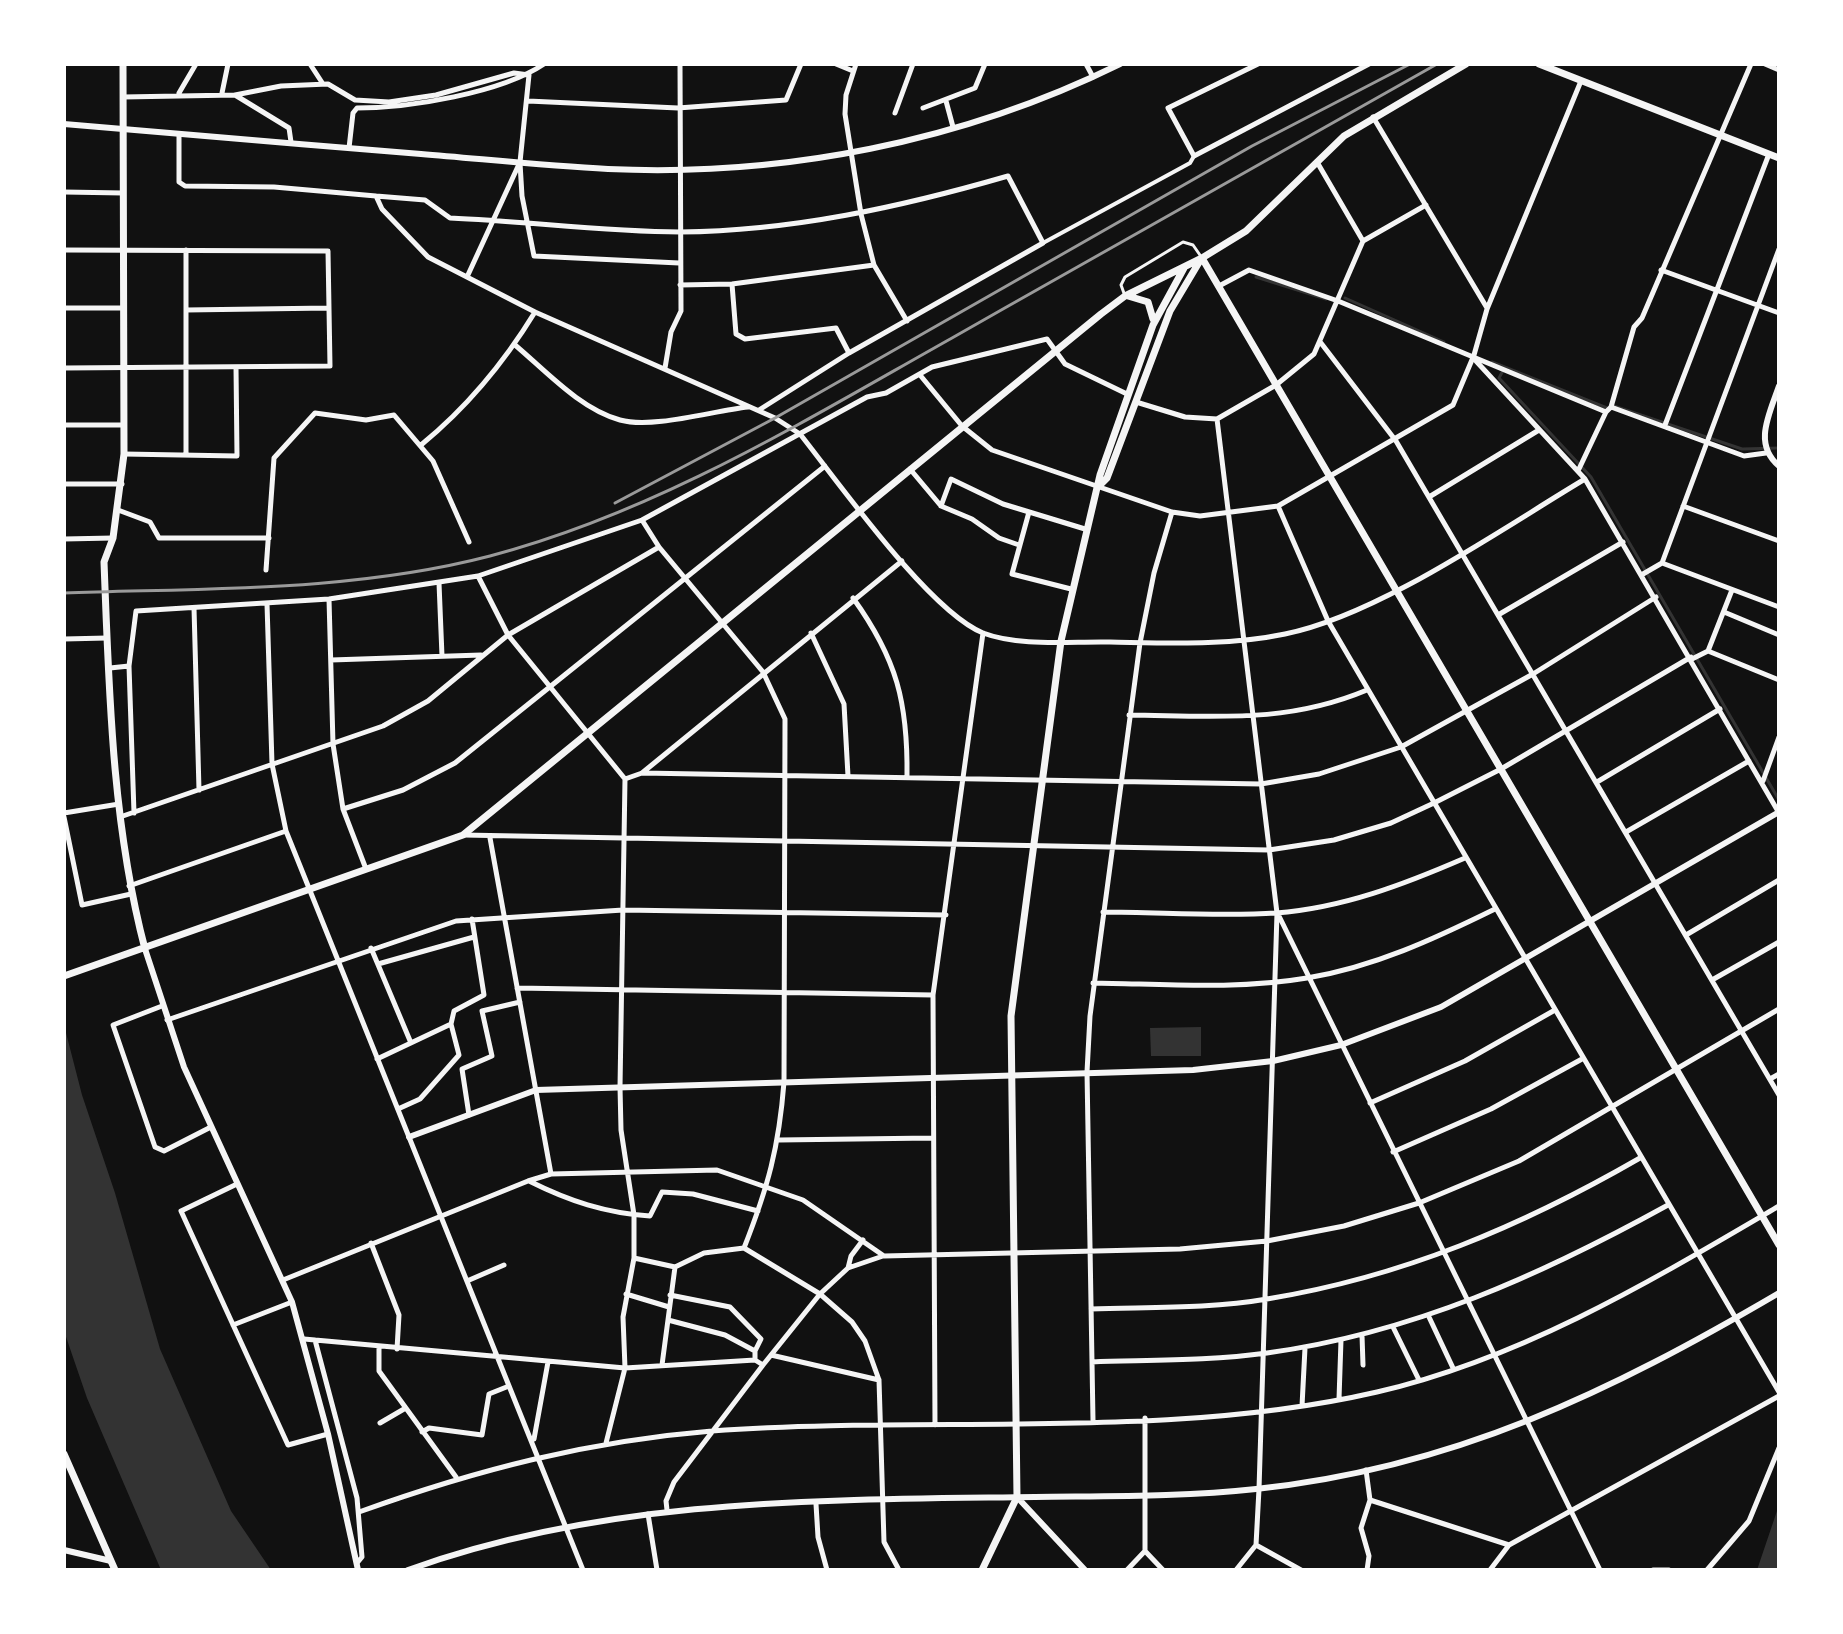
<!DOCTYPE html>
<html>
<head>
<meta charset="utf-8">
<style>
  body { margin:0 }
  #map { position:relative; width:1843px; height:1634px; overflow:hidden; background:#111; font-family:Figtree,sans-serif }
  canvas { display:block }
  .frame { position:absolute; inset:0; border:66px solid #fff; pointer-events:none }
</style>
</head>
<body>
<div id="map">
<canvas width="1843" height="1634"></canvas>
<div class="frame"></div>
</div>
<script>
const c = document.querySelector('canvas').getContext('2d');
c.lineJoin = 'round';
function paint(path, color) { c.fillStyle = color; c.fill(path, 'evenodd'); }
function strokePath(path, color, width, dash) { c.strokeStyle = color; c.lineWidth = width; c.lineCap = dash ? 'butt' : 'round'; c.setLineDash(dash || []); c.stroke(path); }
paint(new Path2D(`
  M64,1025L82,1095L115,1193L160,1349L231,1511L271,1570H161L87,1398L64,1331Z
  M1201,1027V1056H1151L1150,1028Z
  M1779,1505V1570H1757Z`), '#333');
strokePath(new Path2D(`
  M1256,277L1326,299
  M1345,298L1444,342
  M1492,362L1607,408
  M1505,367L1499,378L1591,477L1779,800
  M1614,406L1742,449L1779,448`), '#333', 3);
strokePath(new Path2D(`
  M1125,296L1121,285L1125,277L1183,242L1193,245L1202,258`), '#f5f5f5', 3);
strokePath(new Path2D(`
  M1043,243L1190,163L1194,156`), '#f5f5f5', 4);
strokePath(new Path2D(`
  M310,64L323,84
  M836,64L853,71
  M856,64L846,95L845,114L861,214L874,265L907,321
  M1086,64L1093,77
  M1258,64L1168,108L1194,156L1369,64
  M1765,64L1779,70
  M179,93L196,64
  M222,93L228,64
  M235,95L281,86L328,84L355,100L389,102L436,95L514,73L529,75
  M123,97L235,95L289,128L291,142
  M528,101L678,108L786,100L801,64
  M946,101L953,127
  M923,108L975,88L985,64
  M895,113L913,64
  M1373,117L1487,308
  M179,135V182L185,186L274,187L376,196L382,209L428,257L535,312L775,418L800,434C839,483 929,611 983,633C1020,647 1071,641 1110,642C1168,643 1228,646 1285,634C1379,615 1501,529 1585,479
  M349,148L353,113L357,108C409,108 501,93 544,64
  M1317,162L1363,241
  M520,163L522,196L534,256L679,263
  M64,192L123,193
  M376,196L425,200L450,218C526,221 603,232 680,232C792,231 901,207 1008,176L1043,243L849,353L759,410
  M64,250L328,251L330,366L64,368
  M186,250V455
  M1661,270L1779,313
  M467,277L520,162L529,75
  M732,284L736,334L745,339L836,328L849,353
  M680,285L732,284L874,265
  M1219,286L1249,270L1338,301L1606,412L1611,407L1744,456L1766,453
  M64,308H123
  M186,310L329,308
  M1321,343L1396,441L1779,1095
  M515,345C546,371 580,409 620,420C653,429 712,411 748,407
  M1476,361L1585,479L1779,813
  M665,368L671,332L681,311L680,64
  M920,375L962,426L992,450L1172,512L1200,516L1278,506L1453,405L1474,355L1487,309L1581,81
  M1136,402L1185,417L1217,419L1276,385L1314,354L1363,241L1426,205
  M1611,407L1634,327L1642,318L1751,64
  M1217,419L1277,913L1259,1489L1256,1545L1236,1570
  M64,425H124
  M1665,425L1769,154
  M421,445C465,409 505,361 535,312
  M124,454L237,456L236,367
  M910,469L941,506L972,519L999,538L1019,545
  M1578,471L1606,412
  M64,484H122
  M1429,497L1539,430
  M941,506L951,479L1003,504L1085,529
  M1278,506L1328,621L1779,1392
  M1683,506L1779,541
  M118,510L150,522L159,538H269
  M1029,512L1012,574L1071,589
  M642,520L659,547L763,672L785,719L784,1082C779,1147 768,1187 744,1248
  M64,539L113,538
  M1662,563L1779,607
  M266,570L274,458L315,413L366,420L394,415L433,461L469,542
  M1643,574L1662,563L1779,249
  M478,576L508,635L625,779L620,1087L621,1130L634,1215V1258L623,1317L625,1368L606,1443
  M439,583L442,656
  M853,598C897,659 908,703 907,777
  M329,599L333,744L343,809L366,869
  M267,604L272,764L286,831L583,1570
  M194,608L199,790
  M1724,612L1779,635
  M1498,615L1623,542
  M811,633L844,704L848,776
  M64,639L107,638
  M1708,651L1779,680
  M1692,659L1708,651L1732,590
  M331,660L481,655
  M129,666L134,813
  M110,668L129,666L136,611L329,599L478,576L642,520L867,397L886,393L932,367L1047,339L1065,364L1127,394
  M1129,715C1215,716 1286,724 1367,690
  M642,773L1261,784L1319,774L1401,747L1533,674L1656,597
  M625,779L642,773L902,561
  M1763,781L1779,737
  M1597,782L1720,709
  M343,809L403,790L455,763L825,466
  M64,813L119,804
  M64,817L82,905L131,894
  M120,817L383,726L428,701L508,635L659,547
  M1626,832L1749,761
  M463,835L1269,850L1334,840L1391,823L1434,803L1501,769L1691,657
  M490,838L551,1174
  M129,886L286,831
  M1103,912C1160,912 1219,917 1276,913C1343,908 1405,884 1465,858
  M1278,914L1600,1570
  M1686,935L1779,880
  M371,948L411,1043
  M378,964L474,937
  M1712,980L1779,942
  M1093,983C1164,984 1237,990 1307,978C1374,967 1434,939 1495,909
  M517,988L933,995
  M162,1006L113,1025L155,1147L164,1151L209,1128
  M167,1020L456,921L623,910L946,915
  M377,1059L451,1024L454,1011L484,995L472,919
  M1770,1079L1779,1074
  M1370,1103L1465,1061L1555,1010
  M398,1109L420,1099L459,1055L451,1024
  M469,1115L462,1069L492,1056L482,1011L520,1002
  M779,1140L932,1138
  M1393,1152L1491,1109L1582,1059
  M529,1181C569,1201 605,1213 650,1216L662,1192L693,1194L758,1211
  M237,1184L181,1211L288,1445L328,1434
  M371,1243L399,1315L397,1349
  M634,1258L675,1267L704,1253L744,1248L820,1294L852,1322L865,1341L879,1380L884,1542L899,1570
  M848,1268L883,1256
  M283,1280L528,1181L551,1174L717,1170L803,1200L884,1256L1180,1249L1267,1241L1344,1226L1419,1203L1519,1161L1779,1009
  M467,1281L504,1265
  M626,1294L669,1307
  M670,1295L730,1307L761,1339L755,1351V1360
  M1091,1309C1149,1307 1210,1309 1267,1299C1402,1277 1522,1226 1640,1158
  M1429,1317L1453,1368
  M668,1320L725,1335L755,1351
  M233,1325L292,1302
  M1393,1327L1419,1380
  M1362,1335L1363,1365
  M304,1339L625,1368L755,1360L763,1365
  M315,1340L357,1498L362,1557L357,1563
  M379,1347V1371L456,1477
  M771,1355L879,1380
  M1092,1362C1150,1360 1210,1361 1267,1353C1413,1333 1541,1275 1668,1205
  M662,1365L675,1267
  M1339,1399L1341,1340
  M1302,1406L1305,1348
  M1093,1420L1087,1072L1090,1016L1140,643L1154,573L1172,512
  M380,1423L404,1409
  M935,1425L933,995L983,633
  M422,1432L429,1428L482,1435L489,1394L509,1386
  M534,1439L548,1362
  M1366,1470L1370,1500L1361,1528L1369,1556L1367,1570
  M1370,1500L1509,1545L1779,1396
  M816,1504L818,1537L827,1570
  M667,1510L666,1501L674,1482L763,1365L820,1294L848,1268L851,1256L863,1240
  M359,1512C476,1470 588,1441 712,1431C929,1415 1165,1441 1377,1392C1523,1358 1651,1281 1779,1206
  M648,1514L657,1570
  M1256,1545L1301,1570
  M1145,1551L1163,1570
  M1127,1570L1145,1551V1418
  M1490,1570L1509,1545
  M1653,1570H1669
  M1707,1570L1749,1521L1779,1448`), '#f5f5f5', 5);
strokePath(new Path2D(`
  M64,124C183,135 302,144 421,154C483,159 546,166 608,169C783,177 962,142 1120,64
  M1779,386C1769,415 1753,444 1779,466
  M145,949L184,1067L292,1302L328,1434L358,1570
  M409,1137L536,1090L1193,1070L1273,1061L1341,1045L1441,1007L1779,812
  M1017,1497L1085,1570
  M64,1550L111,1561
  M408,1570C610,1497 823,1500 1035,1497C1109,1496 1183,1497 1256,1489C1454,1468 1610,1392 1779,1293`), '#f5f5f5', 6);
strokePath(new Path2D(`
  M123,64L124,454L113,538L104,562C109,690 112,824 145,949
  M1539,64L1779,158
  M1202,258L1779,1245
  M1128,296L1148,302L1153,319
  M1100,485L1107,478L1170,311L1201,259
  M64,976L463,835L1101,314L1125,296L1202,258L1246,231L1344,136L1466,64
  M64,1454L115,1570
  M982,1570L1017,1497L1011,1016L1061,641L1100,475L1153,325L1184,268`), '#f5f5f5', 7);
strokePath(new Path2D(`
  M615,503L775,418L1252,146L1410,64
  M64,593C206,588 352,592 490,556C657,512 804,421 952,338C1113,246 1275,156 1437,64`), '#9a9a9a', 3);
</script>
</body>
</html>
